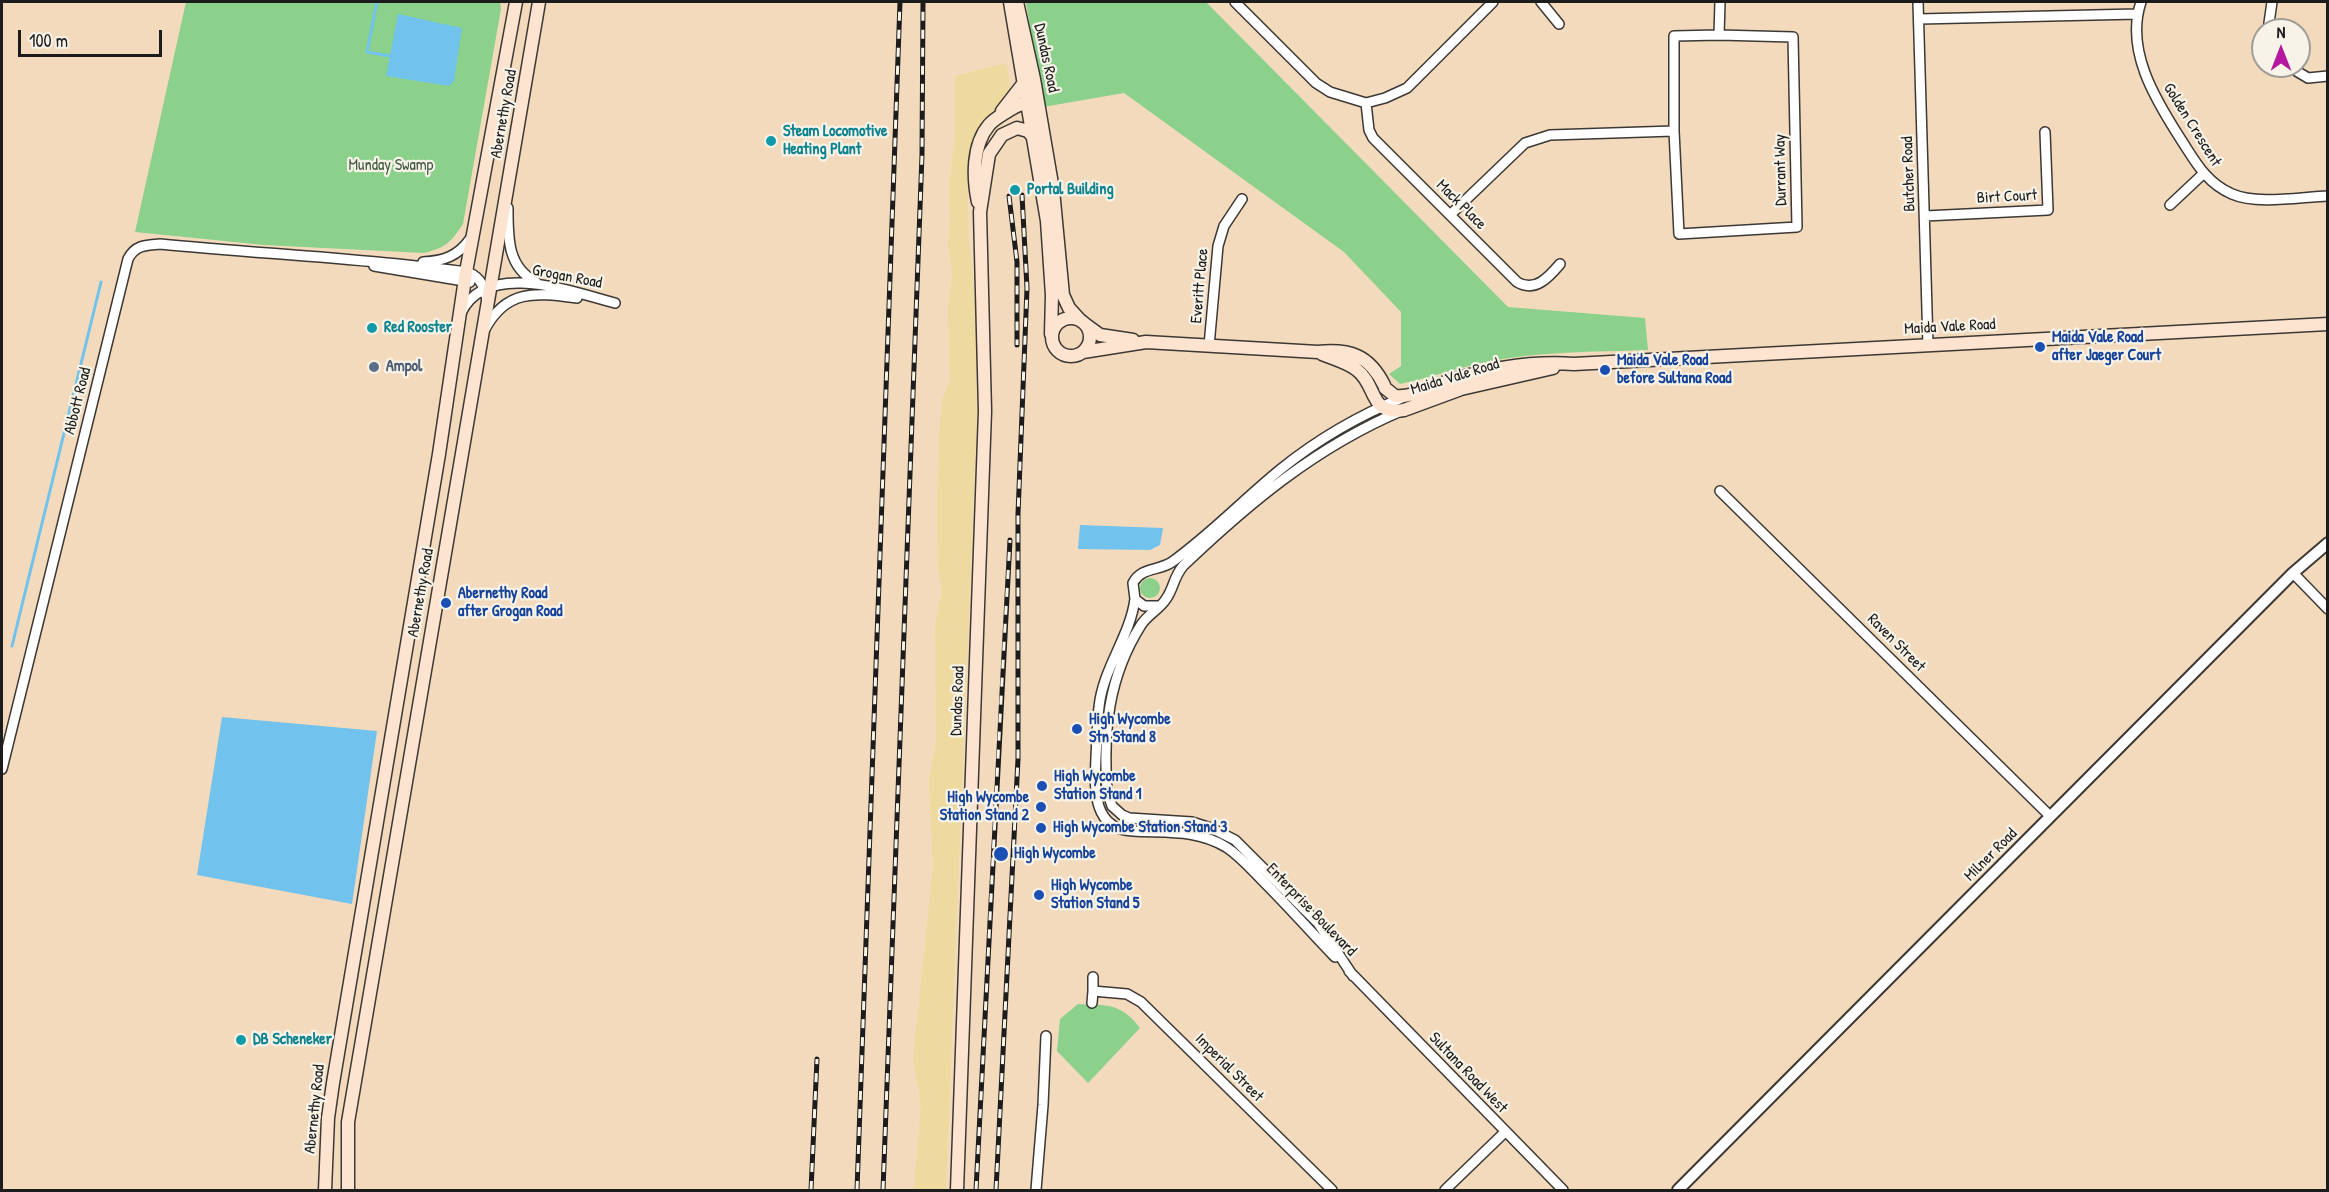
<!DOCTYPE html>
<html>
<head>
<meta charset="utf-8">
<style>
  body { margin:0 }
  #map { position:relative; width:2329px; height:1192px; overflow:hidden; background:#f3dabd; font-family:"Patrick Hand",sans-serif }
  canvas { display:block }
  .frame { position:absolute; inset:0; border:3px solid #1c1c1c; pointer-events:none }
  .north { position:absolute; left:2251px; top:18px; width:60px; height:60px; box-sizing:border-box; background:#f7f3e8; border:2px solid #9f9d96; border-radius:50%; rotate:0deg; font-size:16px; font-weight:700; line-height:24px; text-align:center; color:#1c1c1c }
  .north::after { content:''; display:block; margin:auto; width:21px; height:27px; background:#b5179e; clip-path:polygon(50% 0,100% 100%,50% 72%,0 100%) }
  .scale { position:absolute; left:18px; top:30px; width:144px; height:27px; box-sizing:border-box; border:3px solid #1c1c1c; border-top:0; padding-left:8px; font-size:18px; line-height:21px; white-space:nowrap; color:#1c1c1c; -webkit-text-stroke:4px #f7f3e8; paint-order:stroke }
</style>
</head>
<body>
<div id="map">
<canvas width="2329" height="1192"></canvas>
<div class="frame"></div>
<div class="north">N</div>
<div class="scale">100 m</div>
</div>
<script>
const c = document.querySelector('canvas').getContext('2d');
c.lineJoin = 'round';
function paint(path, color) { c.fillStyle = color; c.fill(path, 'evenodd'); }
function strokePath(path, color, width, dash) { c.strokeStyle = color; c.lineWidth = width; c.lineCap = dash ? 'butt' : 'round'; c.setLineDash(dash || []); c.stroke(path); }
function drawText(font, color, halo, rows, align = 'center') {
  c.font = font + ' "Patrick Hand",sans-serif'; c.lineWidth = 4.5; c.setLineDash([]); c.textBaseline = 'middle'; c.strokeStyle = halo; c.fillStyle = color; for (const [text, x, y, turn = 0] of rows) {
    c.save(); c.translate(x, y); c.rotate((+turn || 0) * Math.PI / 180); c.textAlign = isNaN(turn) ? turn : align; if (halo) c.strokeText(text, 0, 0); c.fillText(text, 0, 0); c.restore();
  }
}
paint(new Path2D(`
  M186,2H500L501,9L463,224C450,243 447,247 424,253L264,245L135,232Z
  M1026,2H1206L1508,307L1645,318L1648,350C1595,352 1539,351 1486,362C1457,368 1429,378 1400,384L1389,374L1401,366V312L1344,252L1124,93L1043,107Z
  M1140 588a10 10 0 1 1 20 0a10 10 0 1 1-20 0Z
  M1078,1004C1107,1005 1121,1003 1140,1028L1088,1083L1057,1051L1060,1019Z`), '#8bd18c');
paint(new Path2D(`
  M1006,63L1015,114C947,161 971,230 975,299C977,337 976,376 977,414L946,1190H914L921,1107L913,1058L933,867L929,781L936,740L935,627L942,590L938,567L937,505L940,422L943,397L950,382L948,308L952,272L948,242L950,221L949,185L955,139V76Z`), '#eeda9e');
paint(new Path2D(`
  M398,14L462,28L454,81L449,86L386,76Z
  M1080,525L1163,528L1160,545L1150,550L1078,549Z
  M222,717L377,731L352,904L197,875Z`), '#71c2ec');
strokePath(new Path2D(`
  M377,2L367,52L390,56
  M12,646L101,282`), '#71c2ec', 3);
const minor = new Path2D(`
  M1235,2L1316,83L1330,92L1366,103L1385,98L1407,88L1493,2
  M1541,2L1559,24
  M1918,2L1928,345
  M2141,2C2125,50 2155,99 2180,138C2195,161 2206,183 2232,194C2257,205 2300,197 2328,196
  M1919,19L2137,14
  M2268,30L2272,2
  M1719,35L1793,37L1797,227L1679,234L1674,131V36Z
  M1719,35L1720,2
  M2288,66L2308,78L2328,76
  M1366,103L1369,130L1373,138L1517,282C1535,293 1549,277 1560,264
  M2170,205L2203,174
  M508,208C508,237 507,267 536,282
  M1450,215L1525,143L1550,135L1674,131
  M1925,216L2048,210L2045,132
  M423,262C444,261 458,256 470,239
  M374,266L470,282
  M461,313C486,259 573,292 615,303
  M485,329C507,288 537,293 577,298
  M1209,346L1218,246L1224,226L1242,199
  M1720,491L2050,816
  M2293,573L2328,609
  M1135,599C1130,637 1103,668 1099,707C1097,723 1097,740 1096,757C1095,787 1091,829 1133,831C1166,833 1196,829 1226,847C1240,856 1251,869 1263,881C1288,906 1311,932 1335,957
  M1159,606H1144L1135,599L1133,583C1141,567 1159,571 1172,562C1211,534 1244,499 1281,469C1318,439 1360,415 1404,397
  M2,769L128,259C135,245 146,245 160,244C262,254 364,258 466,272C479,275 485,287 487,301
  M1349,971L1563,1190
  M1353,976L1318,923L1235,840L1211,828L1192,822L1129,818L1122,815L1112,806L1107,791C1103,731 1108,677 1141,625C1148,614 1160,609 1166,599C1174,588 1173,578 1183,566C1249,503 1316,447 1401,411
  M1093,977V991L1127,994L1141,1002L1332,1190
  M1092,1003L1093,991
  M1036,1190L1043,1105L1046,1036
  M1445,1190L1505,1132`);
const tertiary = new Path2D(`
  M1678,1190L2293,573L2328,543`);
const secondary = new Path2D(`
  M1010,2L1047,221L1052,295L1051,334
  M1017,2L1034,79L1053,190L1063,295L1069,308L1080,320
  M1002,111L1023,84
  M978,202C973,178 972,145 989,125C994,119 1002,115 1008,111C1017,105 1025,101 1034,106
  M1052 337a19 19 0 1 1 38 0a19 19 0 1 1-38 0Z
  M1085,324L1100,335L1133,340
  M1083,352L1146,342L1318,352C1350,349 1369,355 1384,385
  M1322,354C1334,359 1347,362 1357,370C1378,386 1368,415 1404,410L1461,389L1553,368
  M1385,388L1395,396C1413,398 1432,386 1449,381C1490,368 1532,361 1574,364L2328,324
  M325,1190L328,1118L333,1083L439,454L466,272L516,2
  M348,1190V1122L539,2
  M957,1190L985,411L980,212L989,154L1002,135L1017,128L1028,131L1035,139`);
strokePath(minor, '#3c3834', 12);
strokePath(tertiary, '#3c3834', 14);
strokePath(secondary, '#3c3834', 15);
strokePath(minor, '#fff', 9);
strokePath(tertiary, '#fff', 10);
strokePath(secondary, '#fde4d1', 12);
const rail = new Path2D(`
  M1009,196L1017,262V345
  M811,1190L817,1059
  M857,1190L900,2
  M883,1190L922,155L923,2
  M976,1190C988,974 997,757 1010,540
  M996,1190L1018,759V514L1027,288L1022,195`);
strokePath(rail, '#1c1c1c', 5);
strokePath(rail, '#f7f3e8', 3, [9]);
for (const [x, y, r, color] of [
  [771,141,6,"#0f9aa8"],
  [1015,190,6,"#0f9aa8"],
  [372,328,6,"#0f9aa8"],
  [2040,347,6,"#1a4fb4"],
  [374,367,6,"#5c6f8a"],
  [1605,370,6,"#1a4fb4"],
  [446,603,6,"#1a4fb4"],
  [1077,729,6,"#1a4fb4"],
  [1042,786,6,"#1a4fb4"],
  [1041,807,6,"#1a4fb4"],
  [1041,828,6,"#1a4fb4"],
  [1001,854,8,"#1a4fb4"],
  [1039,895,6,"#1a4fb4"],
  [241,1040,6,"#0f9aa8"]
]) { const dot = new Path2D(); dot.arc(x, y, r, 0, 2 * Math.PI); c.fillStyle = color; c.fill(dot); strokePath(dot, '#f7f3e8', 2); }
drawText('16px', '#1c1c1c', '#f7f3e8', [
  ["Dundas Road",1046,58,78],
  ["Abernethy Road",504,114,-80],
  ["Golden Crescent",2192,125,58],
  ["Durrant Way",1781,170,-91],
  ["Butcher Road",1909,174,-92],
  ["Birt Court",2007,197,-3],
  ["Mack Place",1461,205,45],
  ["Grogan Road",567,277,11],
  ["Everitt Place",1200,286,-85],
  ["Maida Vale Road",1950,327,-3],
  ["Maida Vale Road",1455,377,-17],
  ["Abbott Road",78,401,-76],
  ["Abernethy Road",421,593,-80],
  ["Raven Street",1896,643,45],
  ["Dundas Road",958,701,-88],
  ["Milner Road",1991,855,-45],
  ["Enterprise Boulevard",1311,910,46],
  ["Imperial Street",1229,1068,45],
  ["Sultana Road West",1468,1073,46],
  ["Abernethy Road",315,1109,-84]
]);
drawText('bold 16px', '#0d838f', '#f7f3e8', [
  ["Steam Locomotive",783,132],
  ["Heating Plant",783,150],
  ["Portal Building",1027,190],
  ["Red Rooster",384,328],
  ["DB Scheneker",253,1040]
], 'left');
drawText('16px', '#435b43', '#f7f3e8', [
  ["Munday Swamp",391,166]
]);
drawText('bold 16px', '#164399', '#f7f3e8', [
  ["Maida Vale Road",2052,338],
  ["after Jaeger Court",2052,356],
  ["Maida Vale Road",1617,361],
  ["before Sultana Road",1617,379],
  ["Abernethy Road",458,594],
  ["after Grogan Road",458,612],
  ["High Wycombe",1089,720],
  ["Stn Stand 8",1089,738],
  ["High Wycombe",1054,777],
  ["Station Stand 1",1054,795],
  ["High Wycombe",1029,798,"right"],
  ["Station Stand 2",1029,816,"right"],
  ["High Wycombe Station Stand 3",1053,828],
  ["High Wycombe",1014,854],
  ["High Wycombe",1051,886],
  ["Station Stand 5",1051,904]
], 'left');
drawText('bold 16px', '#4e5e75', '#f7f3e8', [
  ["Ampol",386,367]
], 'left');
</script>
</body>
</html>
